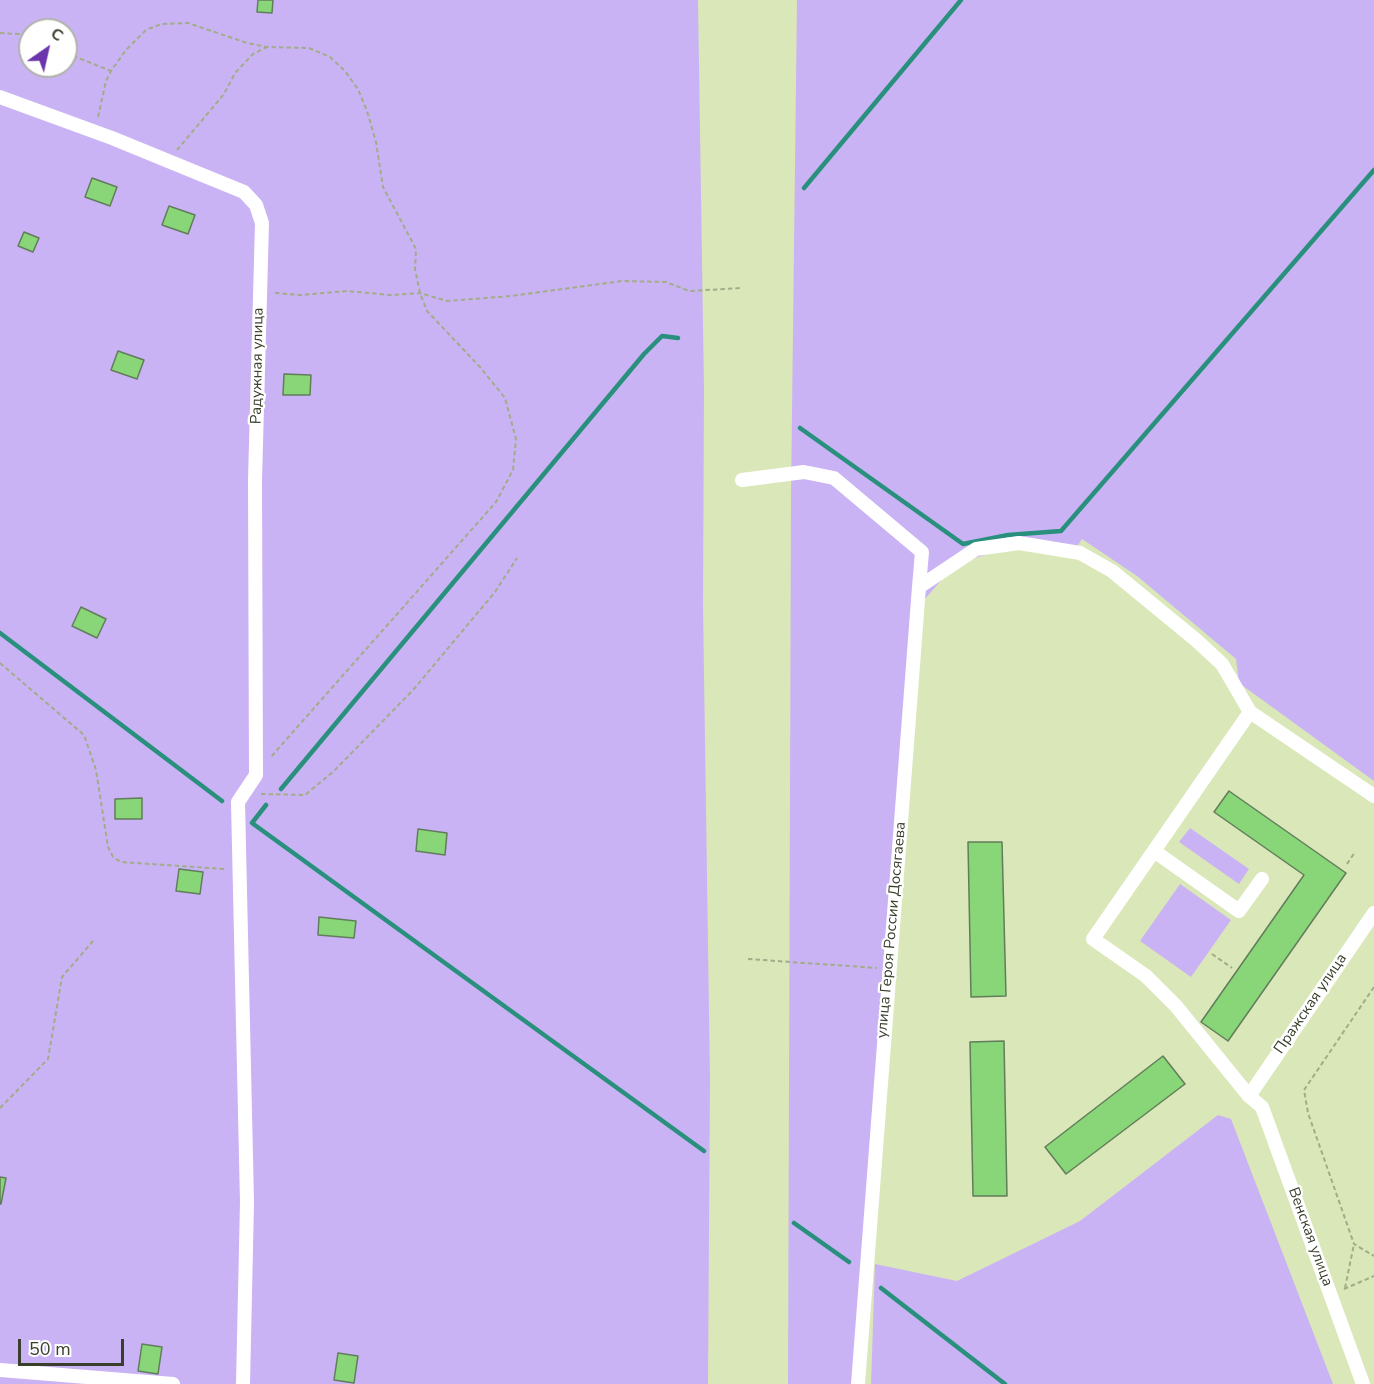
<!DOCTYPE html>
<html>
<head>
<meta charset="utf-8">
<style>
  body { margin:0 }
  #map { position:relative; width:1374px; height:1384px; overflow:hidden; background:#dae7b9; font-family:"Nunito Sans",sans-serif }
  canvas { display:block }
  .north { position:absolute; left:18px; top:18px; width:60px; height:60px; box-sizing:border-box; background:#fff; border:2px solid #b0b2ab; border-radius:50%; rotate:34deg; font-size:16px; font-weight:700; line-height:24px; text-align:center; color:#3a3f2c }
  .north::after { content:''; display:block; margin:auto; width:21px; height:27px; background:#6b35ac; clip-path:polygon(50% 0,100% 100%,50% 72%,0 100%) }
  .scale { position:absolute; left:18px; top:1339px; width:106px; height:27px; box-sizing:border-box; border:3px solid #3a3f2c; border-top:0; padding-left:8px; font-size:18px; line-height:21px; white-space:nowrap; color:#3a3f2c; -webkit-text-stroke:4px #fff; paint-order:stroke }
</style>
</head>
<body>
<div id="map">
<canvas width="1374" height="1384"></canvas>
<div class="north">С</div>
<div class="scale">50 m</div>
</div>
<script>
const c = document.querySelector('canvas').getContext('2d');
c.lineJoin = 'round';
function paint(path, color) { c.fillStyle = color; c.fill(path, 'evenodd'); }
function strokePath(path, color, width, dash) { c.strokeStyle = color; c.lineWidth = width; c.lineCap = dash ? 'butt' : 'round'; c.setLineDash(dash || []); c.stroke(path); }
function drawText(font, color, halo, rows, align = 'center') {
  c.font = font + ' "Nunito Sans",sans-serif'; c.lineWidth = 4.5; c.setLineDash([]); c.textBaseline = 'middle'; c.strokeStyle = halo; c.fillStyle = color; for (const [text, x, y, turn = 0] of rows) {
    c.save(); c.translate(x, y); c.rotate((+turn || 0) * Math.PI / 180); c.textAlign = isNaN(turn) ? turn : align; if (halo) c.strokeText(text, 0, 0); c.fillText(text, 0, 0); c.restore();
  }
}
paint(new Path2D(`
  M0,0H698L704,390L703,606L710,1080L708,1384H0ZM30,30H66V66H30Z
  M797,0H1374V781L1239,683L1236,659L1137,576L1082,539L1070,557L1016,546L968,560L944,577L925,599L914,597L864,1384H788L791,494Z
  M1190,828L1249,869L1239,884L1179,842Z
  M1180,884L1231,920L1191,977L1140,941Z
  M1218,1115L1231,1119L1333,1384H871L875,1264L957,1281L1080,1221Z`), '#cab3f4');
strokePath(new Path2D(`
  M804,188L961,0
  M800,428L963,544L1008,535L1061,531L1374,170
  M0,633L222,801
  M281,789L644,354L662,336L678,338
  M266,805L252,823L704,1151
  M794,1223L849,1262
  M881,1288L1005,1384`), '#28907c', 4.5);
const building = new Path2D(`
  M258,0H273L272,13L257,12Z
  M92,178L117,187L110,206L85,197Z
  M169,206L195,215L188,234L162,225Z
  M24,232L39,238L33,252L18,246Z
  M118,351L144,360L137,379L111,370Z
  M284,374L311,375L310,395H283Z
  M81,607L106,619L97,638L72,626Z
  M1229,791L1346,873L1228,1041L1201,1022L1304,875L1214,812Z
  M142,798V819H115V799Z
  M418,829L447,833L445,855L416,851Z
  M968,842H1002L1006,996L971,997Z
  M179,869L203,872L200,894L176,891Z
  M319,917L356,921L354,938L318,935Z
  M1004,1041L1007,1196H973L970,1042Z
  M1163,1056L1185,1084L1066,1174L1045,1147Z
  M0,1177L6,1178L1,1204H0Z
  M142,1344L162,1347L158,1374L138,1371Z
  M338,1353L358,1356L354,1383L334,1380Z`);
paint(building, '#88d678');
strokePath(building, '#617d5b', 1.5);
strokePath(new Path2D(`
  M0,33L19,34L30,39
  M66,53L111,71
  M98,117L106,81L111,71L126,50L146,30L161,24L188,23L247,43L267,47L309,48L330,57L345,71L358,89L367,111L376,142L383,187L416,249L415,269L420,293L427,311L480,367L505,398L516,439L513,470L496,502L270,758
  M177,150L224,94L235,73L253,54L267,47
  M275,293L301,295L347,291L390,295L420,293L447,301L511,296L622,281L666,282L689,291L742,288
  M0,663L84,735L96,770L108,847L113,857L121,862L225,869
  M261,794L305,795L334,771L414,689L495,592L517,558
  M1347,864L1355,852
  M1212,954L1232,968
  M748,959L877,968
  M1374,987L1304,1090L1308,1113L1354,1244L1374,1256
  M0,1108L48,1059L62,977L93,941
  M1345,1288L1354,1244
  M1344,1289L1374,1276`), '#a2ac88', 2, [4.5, 3]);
strokePath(new Path2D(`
  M0,97L112,138L244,192L256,205L262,223L255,480L256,775L238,802L247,1202L243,1384
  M742,480L804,472L834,478L922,552L919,587
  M1250,712L1093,939L1146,976L1176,1006L1249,1096L1262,1107L1363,1384
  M1154,851L1239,911L1262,879
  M1249,1096L1374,913
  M0,1370L173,1384
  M858,1384L919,587L976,549L1019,543L1080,553L1112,571L1196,640L1222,664L1250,712L1374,796`), '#fff', 14);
drawText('15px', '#3a3f2c', '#fff', [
  ["Радужная улица",258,366,-89],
  ["улица Героя России Досягаева",892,930,-85],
  ["Пражская улица",1311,1004,-56],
  ["Венская улица",1310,1237,70]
]);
</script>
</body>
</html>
